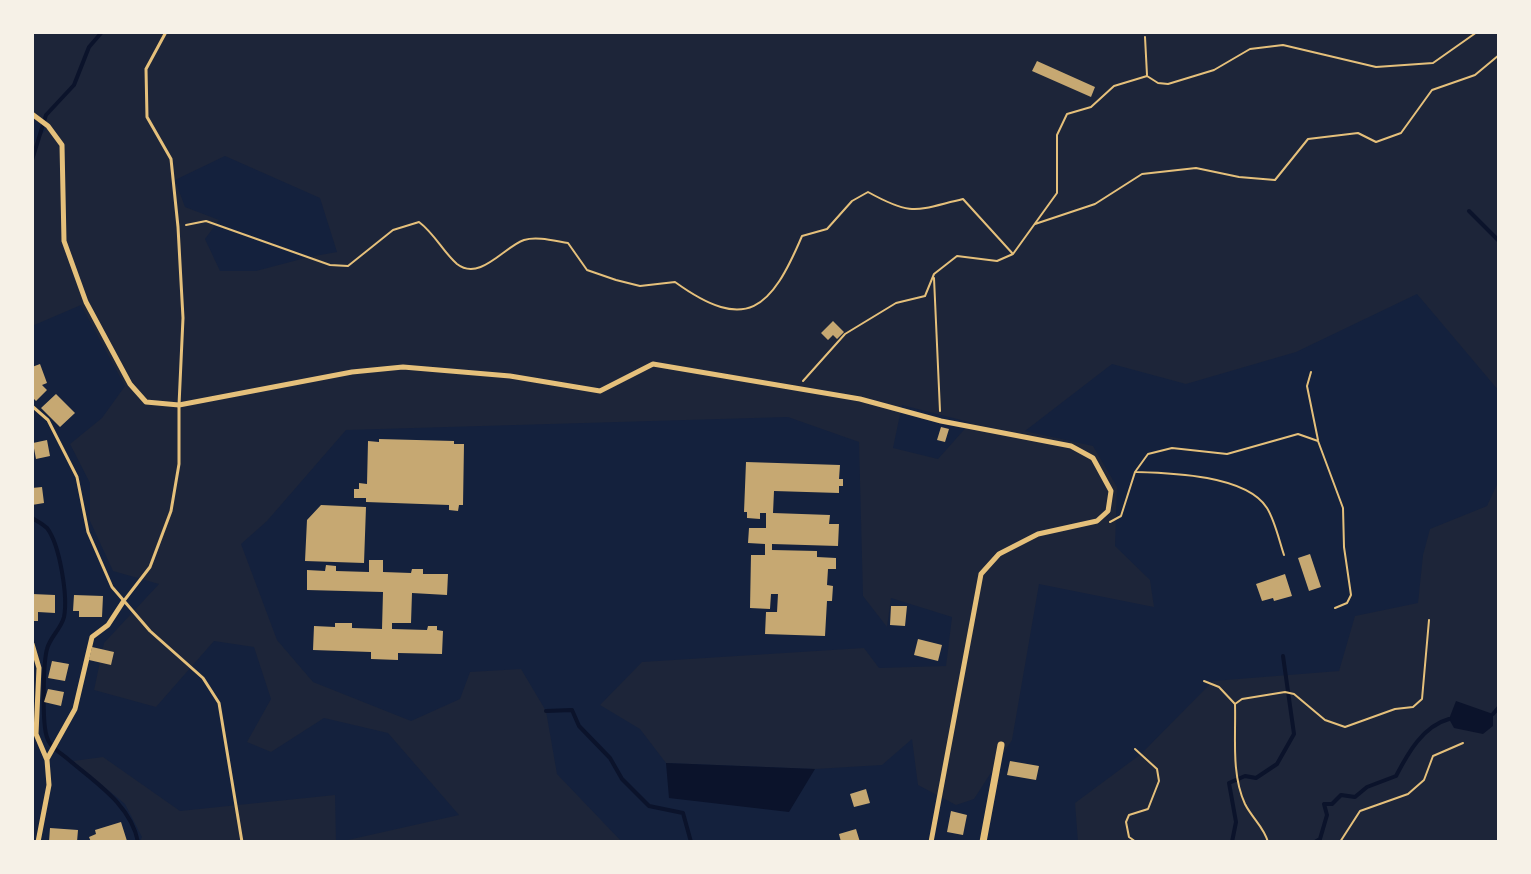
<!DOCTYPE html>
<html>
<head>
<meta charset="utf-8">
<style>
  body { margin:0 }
  #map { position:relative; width:1531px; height:874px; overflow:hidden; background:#14213d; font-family:"PT Sans",sans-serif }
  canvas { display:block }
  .frame { position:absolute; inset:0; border:34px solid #f6f1e7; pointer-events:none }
</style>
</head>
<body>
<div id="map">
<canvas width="1531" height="874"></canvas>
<div class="frame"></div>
</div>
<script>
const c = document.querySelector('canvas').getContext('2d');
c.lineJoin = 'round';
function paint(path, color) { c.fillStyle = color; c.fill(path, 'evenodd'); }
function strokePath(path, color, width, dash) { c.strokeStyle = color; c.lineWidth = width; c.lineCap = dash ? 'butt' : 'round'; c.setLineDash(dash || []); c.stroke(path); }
paint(new Path2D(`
  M32,32H1499V391L1417,294L1296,352L1186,384L1112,364L1025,431L1093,446L1117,487L1115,546L1150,580L1154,607L1039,584L1012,740L974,799L956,805L918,785L912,739L882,765L815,769L666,763L640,729L600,705L642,662L864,648L879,668L946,666L952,617L891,598L887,627L863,596L859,442L788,417L346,430L267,521L241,544L277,640L313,682L411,721L460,699L470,672L521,669L546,711L557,774L622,842H339L459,815L388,733L324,718L271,752L247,742L271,699L254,647L214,641L156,707L94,690L104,643L159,584L113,571L90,521V483L70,444L102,418L125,386L81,305L32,326V144L47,129L32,118ZM225,156L320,198L337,252L309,257L256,271H220L205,239L219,220L185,207L175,180ZM902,405L969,422L970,423L938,459L893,448Z
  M1499,480V842H1078L1075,803L1141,754L1213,681L1339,671L1355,616L1418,603L1423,555L1430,529L1487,506Z
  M103,757L180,811L335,795L336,842H140L142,837L125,804L73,761Z`), '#1d2539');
paint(new Path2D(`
  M1456,701L1493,714V726L1483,734L1454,728L1449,719Z
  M666,763L815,769L789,812L669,798Z`), '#0b132b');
strokePath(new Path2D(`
  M32,160L46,115L74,85L89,47L102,32
  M1469,211L1499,241
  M32,518C37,521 43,524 47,528C60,545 68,597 64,617C61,629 50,637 47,649C43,663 43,713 45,728C47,747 56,749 69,760C96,783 131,805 138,842
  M546,711L572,710L579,726L610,758L622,779L649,806L683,813L691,842
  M1493,714L1499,707
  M1232,842L1236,822L1229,783L1245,776L1256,778L1277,764L1294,734L1283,656
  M1315,842L1320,839L1327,815L1324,804H1332L1341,795L1355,797L1367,787L1396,776C1408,753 1423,726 1449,719`), '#0b132b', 4);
paint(new Path2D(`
  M1037,61L1095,87L1091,97L1032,71Z
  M833,321L844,332L837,339L833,335L828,340L821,333Z
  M40,364L47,383L42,385L47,390L36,401L32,397V367Z
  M56,394L75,413L60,427L41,408Z
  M941,427L949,429L945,442L937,440Z
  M379,439L454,441V444H464L463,505H459L458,511L449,510V505L366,502V498H354V489H359V483L367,484L368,441L379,442Z
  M47,440L50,456L36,459L33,443Z
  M746,462L840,465L839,479H843V486H839V493L774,491L773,513L830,515L829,524H839L838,546L772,544V550L817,551V557L836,558V569H828L827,585L833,586L832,601H827L825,636L765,634L766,612H777L778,594H771L770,609L750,608L751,555H765V544L748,543L749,528H766V513H760V519L747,518V512H744Z
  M42,487L44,503L32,505V488Z
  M321,505L366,507L364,563L305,561L307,520Z
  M1310,554L1321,587L1309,591L1298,558Z
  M369,560H383V572L411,573L412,569H423V574H448L447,595L412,593L411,623H392V629L427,630L428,626H437V630L443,631L442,654L398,653V660L371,659V652L313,650L314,626L335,627V623H352V628L382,629L383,592L307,590V570L325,571L326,565L336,566V571L369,572Z
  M1285,574L1292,596L1274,601L1273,598L1262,601L1256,584Z
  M32,594L55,595V613L38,612V621H32Z
  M74,595L103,596L102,617H79V611H73Z
  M891,606H907L905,626L890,625Z
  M918,639L942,645L938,661L914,655Z
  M92,647L114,652L111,665L89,660Z
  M52,661L69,664L65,681L48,678Z
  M48,689L64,692L61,706L44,702Z
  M1010,761L1039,766L1036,780L1007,775Z
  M866,789L870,803L854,807L850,794Z
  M951,811L967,815L963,835L947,832Z
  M121,822L127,841L91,842L89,837L96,834L95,830Z
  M50,828L78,830L77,842H49Z
  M856,829L860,842H841L839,834Z`), '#c6a872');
strokePath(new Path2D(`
  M1145,37L1147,75
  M1035,224L1095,204L1142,174L1196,168L1239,177L1275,180L1308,139L1358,133L1376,142L1401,133L1432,90L1475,75L1499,55
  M186,225L206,221L330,265L348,266L393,230L419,222C435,234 443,252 457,264C480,282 505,246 524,240C537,236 555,241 568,243L587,270L616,280L640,286L675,282C747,334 771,309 802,236L827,229L852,201L868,192C913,217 916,210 963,199L1013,254
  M934,278L940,411
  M1311,372L1307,386L1318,440
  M803,381L845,334L896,303L925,296L934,274L957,256L997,261L1013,254L1057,193V135L1067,114L1091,107L1114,86L1147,76L1158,83L1168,84L1214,70L1250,49L1283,45L1376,67L1433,63L1477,32
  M1136,472C1171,473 1246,475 1267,508C1275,521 1279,540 1284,555
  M1110,522L1121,516L1135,472L1148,454L1172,448L1227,454L1298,434L1318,441L1343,508L1344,547L1351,595L1347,603L1335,608
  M1204,681L1219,687L1235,704C1236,736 1231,774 1245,804C1252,818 1264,827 1268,842
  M1235,704L1242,699L1285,692L1294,694L1325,720L1345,727L1395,709L1413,707L1422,699L1429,620
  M1135,749L1157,769L1159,781L1148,809L1129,815L1126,822L1129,837L1136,842
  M1340,842L1360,811L1408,794L1424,780L1433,756L1463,743`), '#e5c07b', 2);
strokePath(new Path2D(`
  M32,406L48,420L77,477L88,532L112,587L150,631L203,678L219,703L242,842
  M123,602L150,567L171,511L179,464V405L183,318L178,227L171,159L147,117L146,69L166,32`), '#e5c07b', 3);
strokePath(new Path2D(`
  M32,114L48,126L62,145L64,241L86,302L130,384L146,402L179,405L352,372L403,367L510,376L600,391L653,364L860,399L941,421L1071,446L1093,458L1111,491L1108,511L1097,521L1038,534L999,554L981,574L931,842
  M32,644L39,668L36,734L47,760L49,785L38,842
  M47,759L75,709L92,637L108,625L123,602`), '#e5c07b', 5);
strokePath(new Path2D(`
  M983,842L1001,745`), '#e5c07b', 7);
</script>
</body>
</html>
